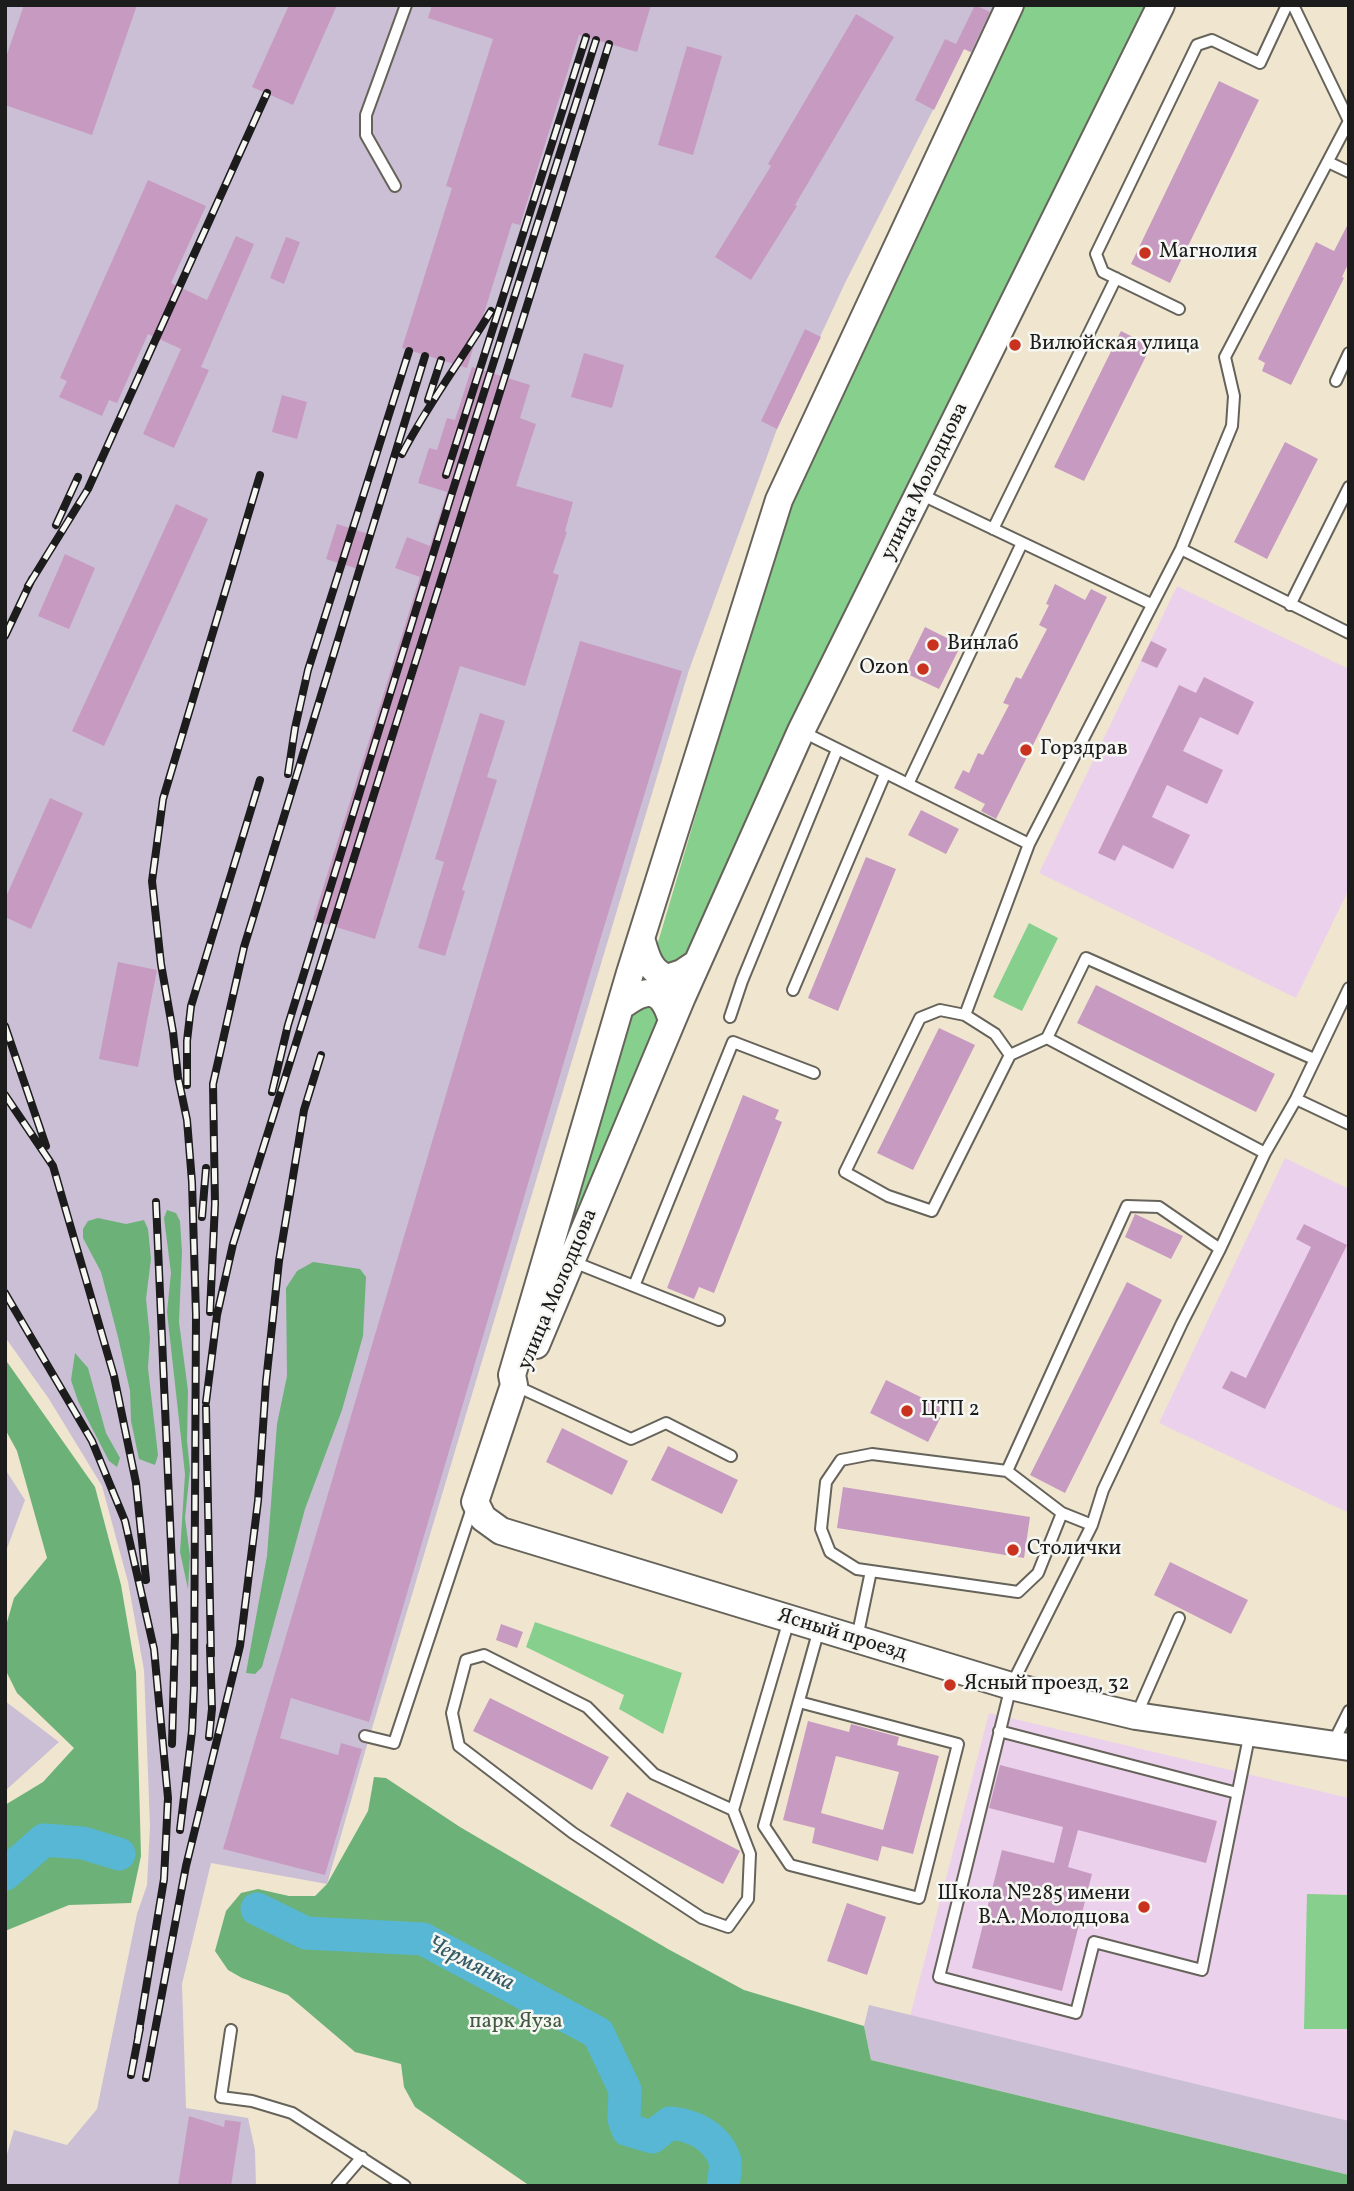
<!DOCTYPE html>
<html>
<head>
<meta charset="utf-8">
<style>
  body { margin:0 }
  #map { position:relative; width:1354px; height:2191px; overflow:hidden; background:#f0e6cf; font-family:Vollkorn,serif }
  canvas { display:block }
  .frame { position:absolute; inset:0; border:7px solid #1c1c1c; pointer-events:none }
</style>
</head>
<body>
<div id="map">
<canvas width="1354" height="2191"></canvas>
<div class="frame"></div>
</div>
<script>
const c = document.querySelector('canvas').getContext('2d');
c.lineJoin = 'round';
function paint(path, color) { c.fillStyle = color; c.fill(path, 'evenodd'); }
function strokePath(path, color, width, dash) { c.strokeStyle = color; c.lineWidth = width; c.lineCap = dash ? 'butt' : 'round'; c.setLineDash(dash || []); c.stroke(path); }
function drawText(font, color, halo, rows, align = 'center') {
  c.font = font + ' Vollkorn,serif'; c.lineWidth = 5; c.setLineDash([]); c.textBaseline = 'middle'; c.strokeStyle = halo; c.fillStyle = color; for (const [text, x, y, turn = 0] of rows) {
    c.save(); c.translate(x, y); c.rotate((+turn || 0) * Math.PI / 180); c.textAlign = isNaN(turn) ? turn : align; if (halo) c.strokeText(text, 0, 0); c.fillText(text, 0, 0); c.restore();
  }
}
paint(new Path2D(`
  M1177,586L1349,669V889L1296,998L1039,873Z
  M1285,1158L1349,1189V1513L1159,1423Z
  M989,1713L1349,1798V2121L910,2016Z`), '#ebd1eb');
paint(new Path2D(`
  M5,5H997L974,54L964,49L846,281L777,429L689,670L367,1745L327,1884L211,1863L182,1984L186,2108L248,2118L255,2150L256,2186H5V2161L14,2130L67,2145L97,2109L137,1914L147,1885L150,1826L144,1670L128,1582L102,1486L49,1399L5,1337Z
  M5,1469L25,1500L5,1554Z
  M5,1701L59,1742L5,1791Z
  M869,2005L1349,2121V2175L871,2060L864,2026Z`), '#cbbfd5');
paint(new Path2D(`
  M1022,5H1146L1047,207L693,960L664,967L656,949L789,501Z
  M1029,923L1058,938L1022,1011L993,997Z
  M645,1000L663,1012L544,1297L631,1008Z
  M535,1622L682,1673L663,1734L619,1709L624,1695L526,1647Z
  M1307,1894L1349,1895V2029H1304Z`), '#86cf8c');
paint(new Path2D(`
  M167,1210L176,1213L180,1221L182,1252L179,1322L188,1391L187,1441L190,1470L185,1518L190,1556L188,1589L180,1552L185,1474L167,1312L171,1273L164,1218Z
  M98,1218L126,1224L144,1220L148,1229L151,1259L146,1299L150,1338L148,1368L158,1455L155,1465L139,1459L131,1421L130,1391L118,1337L101,1272L83,1238V1229L88,1221Z
  M313,1262L360,1269L366,1277L363,1336L342,1410L305,1509L262,1667L255,1674L246,1673L267,1556L277,1424L287,1376L286,1288L297,1271Z
  M75,1353L88,1368L106,1433L120,1458L117,1467L109,1461L78,1401L71,1380Z
  M5,1359L95,1487L121,1585L136,1672L141,1856L131,1903L69,1905L5,1931V1805L43,1782L74,1748L17,1693L5,1669V1629L14,1598L47,1558L17,1451L5,1429Z
  M374,1777L386,1778L460,1827L668,1949L744,1990L864,2026L871,2060L1349,2175V2186H530L415,2107L404,2087L401,2064L355,2052L288,1995L242,1978L228,1970L215,1951L226,1911L241,1893L258,1889L289,1896H315L327,1884L368,1811Z`), '#6cb278');
strokePath(new Path2D(`
  M5,1874L44,1840L83,1843L119,1854
  M257,1909L306,1933L423,1939L598,2033L625,2090L624,2119L628,2130L652,2137L670,2123C692,2125 715,2135 724,2158C727,2165 724,2178 723,2186`), '#57b7d5', 33);
paint(new Path2D(`
  M24,5H137L92,135L5,105V60Z
  M289,5H337L293,105L252,87Z
  M432,5H651L637,52L579,35L520,225L512,223L467,368L402,348L452,188L446,186L493,39L428,18Z
  M975,5L990,12L971,52L964,49L934,110L915,100L945,39L956,44Z
  M856,14L894,37L795,205L797,206L751,280L715,257L771,166L768,164Z
  M687,46L722,56L693,155L658,145Z
  M1219,81L1259,100L1170,283L1131,264Z
  M148,180L206,206L171,283L207,300L236,236L254,244L201,367L209,370L174,448L143,434L181,349L148,334L117,403L109,400L102,416L59,397L67,381L60,378Z
  M1349,222V262L1342,277L1344,278L1291,385L1262,371L1265,363L1258,359L1316,242L1334,251Z
  M286,237L300,242L284,284L270,278Z
  M805,329L821,337L777,429L761,421Z
  M1121,331L1151,346L1084,481L1054,467Z
  M584,353L624,365L612,408L571,397Z
  M472,367L530,385L520,418L536,424L516,486L573,502L565,531L567,532L553,573L559,575L525,686L460,666L375,939L313,920L420,577L395,568L407,537L430,546L447,492L418,483L429,448L437,450L447,418L455,420Z
  M282,395L307,402L297,439L272,432Z
  M1285,442L1318,459L1267,559L1234,542Z
  M176,504L208,519L104,746L72,731Z
  M337,524L369,534L358,569L326,559Z
  M65,554L95,568L69,629L38,616Z
  M1055,584L1085,600L1091,589L1107,597L996,819L981,811L985,804L954,788L963,770L969,773L978,753L983,755L1009,705L1003,703L1016,677L1021,679L1047,629L1039,625L1049,605L1046,604Z
  M925,627L961,645L939,689L903,672Z
  M580,641L682,671L600,940L369,1722L291,1698L280,1738L338,1755L341,1743L362,1749L325,1875L223,1849Z
  M1151,641L1167,649L1157,668L1141,661Z
  M1204,677L1254,702L1238,735L1200,717L1183,751L1223,770L1207,804L1167,785L1152,817L1190,835L1173,869L1123,845L1115,861L1098,853L1179,685L1196,693Z
  M480,713L505,721L487,777L497,780L462,890L465,891L445,956L418,948L444,862L435,859Z
  M50,798L83,813L31,929L5,917V899Z
  M921,810L959,829L946,854L908,835Z
  M866,857L896,869L838,1011L808,998Z
  M118,962L157,970L138,1067L99,1059Z
  M1096,985L1275,1074L1256,1112L1077,1023Z
  M939,1028L975,1045L913,1170L877,1153Z
  M743,1095L779,1110L775,1119L782,1122L714,1293L699,1287L694,1299L667,1288Z
  M1135,1214L1183,1236L1171,1259L1125,1237Z
  M1304,1224L1347,1245L1265,1409L1222,1388L1231,1371L1246,1378L1311,1247L1296,1239Z
  M1127,1282L1162,1300L1065,1493L1030,1475Z
  M886,1380L945,1409L928,1442L870,1413Z
  M562,1428L628,1461L612,1495L546,1462Z
  M668,1446L738,1480L722,1514L651,1480Z
  M843,1487L1030,1517L1024,1558L837,1528Z
  M1170,1562L1248,1600L1231,1634L1154,1595Z
  M501,1624L523,1632L517,1648L496,1640Z
  M490,1698L609,1757L592,1790L473,1731Z
  M808,1721L849,1732L851,1724L899,1737L897,1745L939,1756L913,1854L882,1846L878,1861L812,1843L815,1828L783,1820ZM836,1756L899,1772L883,1830L821,1813Z
  M1000,1765L1217,1821L1206,1863L1078,1830L1068,1867L1092,1874L1062,1991L972,1968L1002,1850L1054,1863L1063,1827L989,1808Z
  M627,1792L740,1851L723,1884L610,1826Z
  M847,1903L886,1917L867,1975L827,1961Z
  M189,2116L224,2127L225,2120L241,2122L231,2186H178Z`), '#c79bc1');
const service = new Path2D(`
  M1328,162L1349,172
  M395,186L366,135V115L406,5
  M1179,309L1103,272L1096,254L1197,45L1212,40L1260,63L1287,5
  M1336,381L1349,353
  M920,494L1151,604
  M993,529L1116,278
  M1181,549L1349,633
  M1290,605L1349,487
  M801,731L1029,844L1181,549L1232,426L1234,396L1225,357L1349,121L1293,5
  M908,784L1022,543
  M793,990L885,774
  M965,1015L995,1034L1010,1055L932,1211L888,1196L845,1172L920,1018L940,1010L965,1015L1029,844
  M730,1017L742,981L837,750
  M1010,1055L1047,1038
  M1296,1099L1349,1124
  M1265,1153L1047,1038L1086,958L1314,1059
  M571,1261L719,1320
  M634,1286L733,1042L814,1073
  M514,1385L631,1439L666,1423L731,1456
  M1007,1471L1062,1513
  M1092,1525L1062,1513L1038,1573L1018,1592L857,1569L830,1552L821,1529L826,1482L841,1460L872,1454L1007,1471L1127,1206L1159,1207L1220,1249
  M857,1638L871,1571
  M799,1702L958,1744L919,1898L790,1865L764,1826L819,1629
  M1136,1716L1179,1618
  M999,1731L1237,1793
  M1250,1732L1202,1970L1094,1942L1076,2013L939,1977L1011,1686L1092,1525L1103,1490L1182,1323L1220,1249L1265,1153L1296,1099L1349,988
  M365,1736L394,1743L472,1508
  M1333,1743L1349,1711
  M733,1810L654,1774L587,1707L484,1655L466,1660L452,1713L459,1746L573,1833L702,1918L728,1927L748,1899L750,1854L733,1810L789,1620
  M231,2030L221,2097L252,2101L292,2113L405,2186
  M337,2186L362,2157`);
const tertiary = new Path2D(`
  M1010,5L779,500L630,973L512,1375L514,1385L475,1502L483,1518L501,1531L1011,1686L1136,1716L1349,1747
  M641,938C646,955 649,971 667,978L682,973L697,963
  M620,1007C647,987 662,986 672,1021
  M536,1345L682,997L801,731L1161,5`);
strokePath(service, '#66635b', 14);
strokePath(tertiary, '#66635b', 30);
strokePath(service, '#fff', 10);
strokePath(tertiary, '#fff', 26);
const rail = new Path2D(`
  M428,400L441,360
  M402,454C428,404 462,359 491,311
  M446,475L586,37
  M56,525L78,477
  M28,586L88,489L267,93
  M5,636L32,579
  M288,774L295,728L308,670L409,351
  M5,1026L46,1146
  M187,1085V1041L191,1006L260,780
  M272,1092L288,1025L452,493L596,40
  M5,1095L53,1166L114,1376L136,1483L146,1580
  M156,1202L175,1635L172,1744
  M202,1217L206,1168
  M5,1293L92,1441L125,1521L154,1649L168,1798L164,1879L138,2037
  M210,1312L215,1204L213,1084L244,947L425,356
  M206,1402L217,1315L233,1244L609,44
  M206,1407L211,1655
  M209,1737L212,1709L210,1646
  M180,1830L192,1731L194,1688L196,1315L192,1182L187,1120L178,1077L173,1032L161,964L152,881L163,799L260,475
  M131,2075L140,2028
  M146,2078L186,1866L240,1646L258,1501L266,1382L279,1261L304,1110L321,1055`);
strokePath(rail, '#1c1c1c', 8);
strokePath(rail, '#f6f6f2', 5, [16]);
for (const [x, y, r, color] of [
  [1145,253,7,"#c8321e"],
  [1015,345,7,"#c8321e"],
  [933,645,7,"#c8321e"],
  [923,669,7,"#c8321e"],
  [1026,750,7,"#c8321e"],
  [907,1411,7,"#c8321e"],
  [1013,1550,7,"#c8321e"],
  [950,1685,7,"#c8321e"],
  [1144,1907,7,"#c8321e"]
]) { const dot = new Path2D(); dot.arc(x, y, r, 0, 2 * Math.PI); c.fillStyle = color; c.fill(dot); strokePath(dot, '#f6f6f2', 2.5); }
drawText('21px', '#1c1c1c', '#f6f6f2', [
  ["Магнолия",1159,253],
  ["Вилюйская улица",1029,345],
  ["Винлаб",947,645],
  ["Ozon",909,669,"right"],
  ["Горздрав",1040,750],
  ["ЦТП 2",921,1411],
  ["Столички",1027,1550],
  ["Ясный проезд, 32",964,1685],
  ["Школа №285 имени",1130,1895,"right"],
  ["В.А. Молодцова",1130,1919,"right"]
], 'left');
drawText('21px', '#1c1c1c', '#f6f6f2', [
  ["улица Молодцова",926,482,-64],
  ["улица Молодцова",559,1290,-67],
  ["Ясный проезд",842,1636,17]
]);
drawText('21px', '#415b43', '#f6f6f2', [
  ["парк Яуза",516,2023]
]);
drawText('italic 23px', '#345a66', '#f6f6f2', [
  ["Чермянка",470,1965,27]
]);
</script>
</body>
</html>
